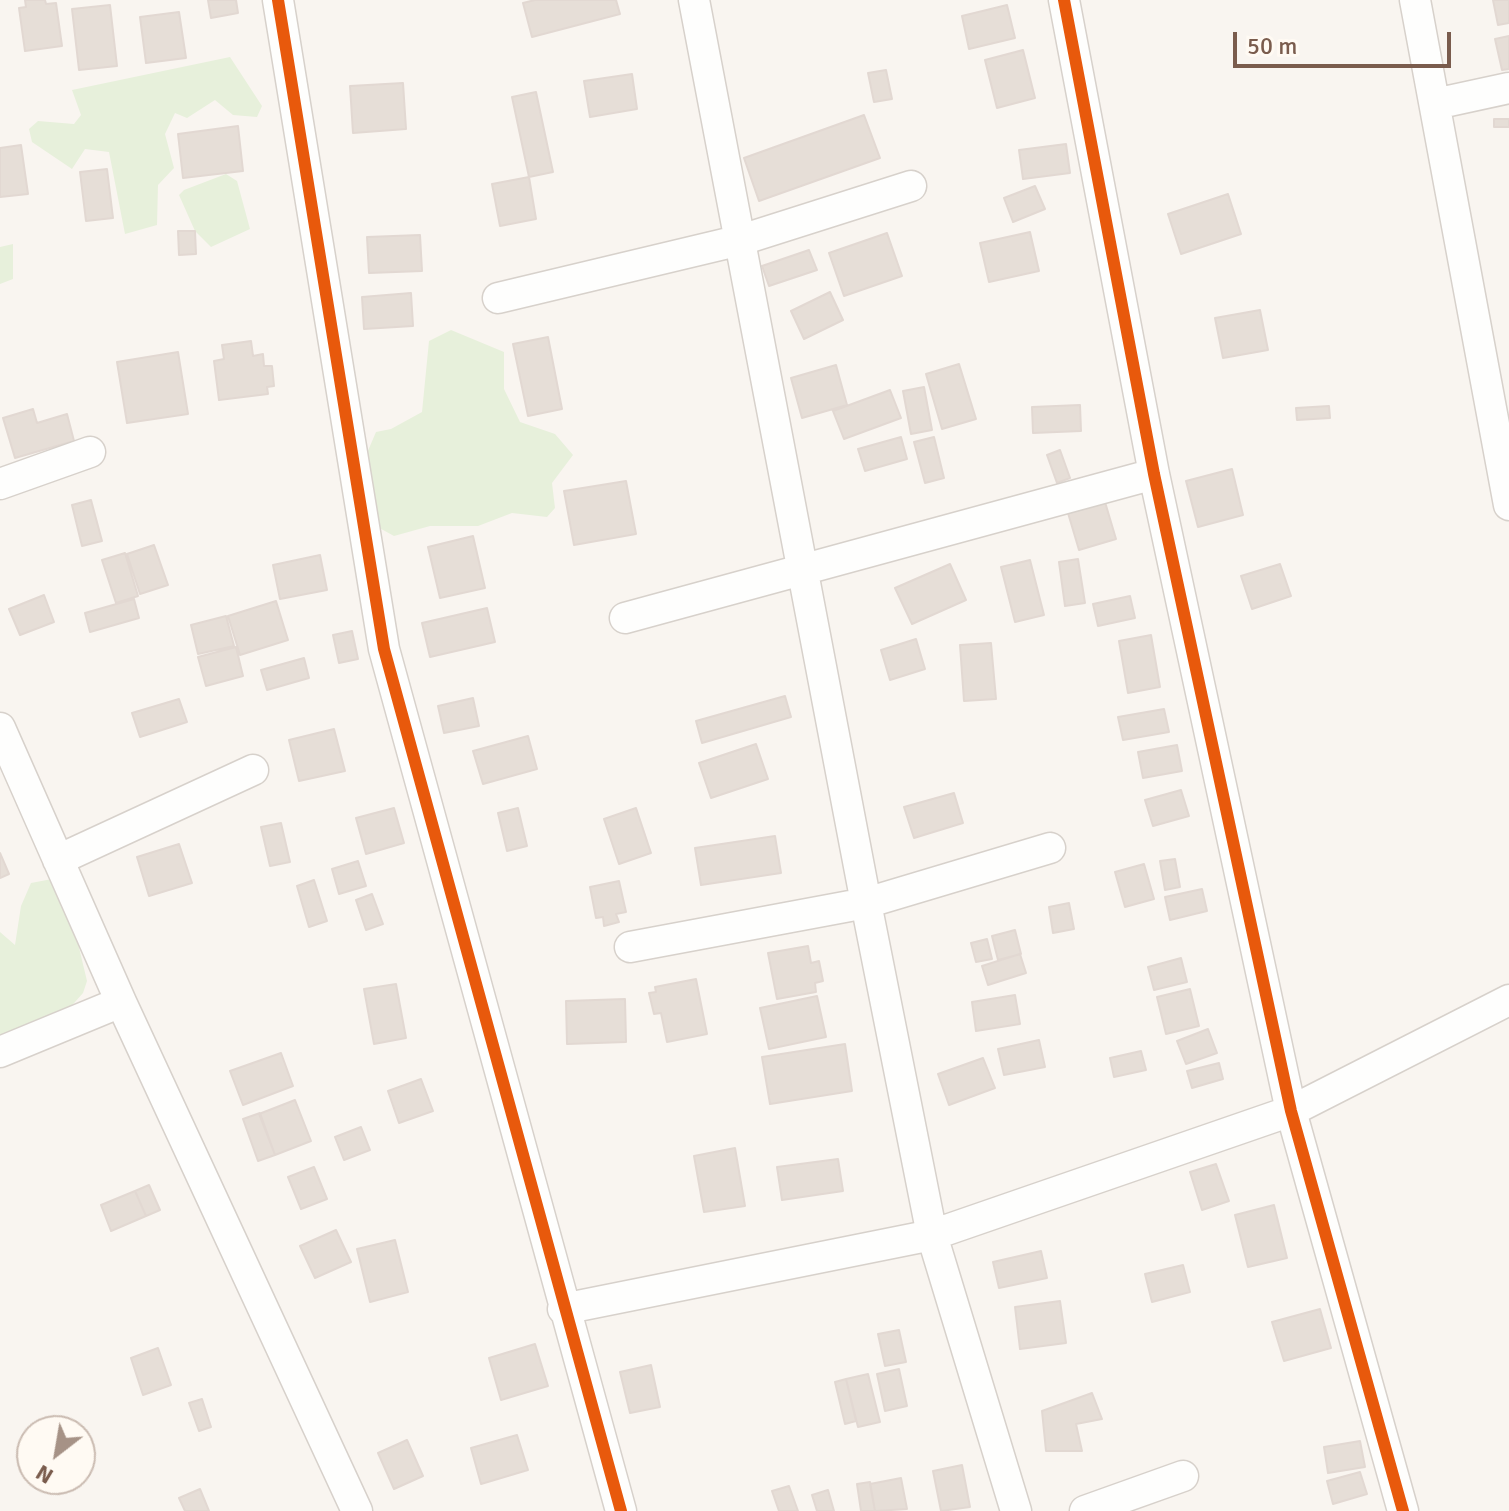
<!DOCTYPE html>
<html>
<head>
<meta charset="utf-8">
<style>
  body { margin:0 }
  #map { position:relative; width:1509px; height:1511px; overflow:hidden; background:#f9f5f0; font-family:Signika,sans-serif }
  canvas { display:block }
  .north { position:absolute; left:16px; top:1415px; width:80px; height:80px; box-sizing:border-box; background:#fffaf3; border:2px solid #cabbb1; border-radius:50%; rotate:211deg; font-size:22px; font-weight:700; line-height:32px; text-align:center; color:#7a5c4d }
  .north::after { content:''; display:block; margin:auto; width:28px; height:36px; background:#a69286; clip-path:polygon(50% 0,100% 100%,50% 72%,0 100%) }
  .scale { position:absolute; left:1233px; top:32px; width:218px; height:36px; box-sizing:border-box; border:4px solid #7a5c4d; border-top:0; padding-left:10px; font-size:24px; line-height:28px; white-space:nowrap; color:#7a5c4d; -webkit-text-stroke:6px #fffaf3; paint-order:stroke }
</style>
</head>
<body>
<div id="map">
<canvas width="1509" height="1511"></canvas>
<div class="north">N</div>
<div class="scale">50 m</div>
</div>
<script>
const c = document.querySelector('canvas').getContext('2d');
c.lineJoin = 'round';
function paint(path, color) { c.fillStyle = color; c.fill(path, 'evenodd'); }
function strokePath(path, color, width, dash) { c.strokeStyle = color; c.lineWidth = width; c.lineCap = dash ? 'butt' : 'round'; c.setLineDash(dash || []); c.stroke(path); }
paint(new Path2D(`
  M230,57L262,106L257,117L233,115L215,100L187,118L175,113L165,134L174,168L158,185L157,225L125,234L109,152L85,149L72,169L32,142L29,129L38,121L74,124L81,115L72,90Z
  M226,174L237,181L250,229L211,247L195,231L179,195L184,190Z
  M13,244V279L0,284V247Z
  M451,330L504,352V389L520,422L555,434L573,455L552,483L555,508L547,517L512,513L478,526H430L394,536L374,525L367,453L376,432L391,429L422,412L429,341Z
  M52,879L76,935L87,981L83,993L59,1020L0,1044V932L15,945L21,906L31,883Z`), '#e7f0db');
const building = new Path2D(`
  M25,0H45L46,4L56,3L62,46L25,51L19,8L26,7Z
  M208,0H236L238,13L211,18Z
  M535,0H616L620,14L532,37L523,3Z
  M1493,0H1509V23L1498,25Z
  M110,5L117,66L79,70L72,9Z
  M1007,5L1015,38L969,49L962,16Z
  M179,12L186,58L146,63L140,17Z
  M1509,36V69L1502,70L1495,39Z
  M1023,50L1035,98L997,108L985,60Z
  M886,70L892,99L874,102L868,73Z
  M632,74L637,109L590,117L584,81Z
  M403,83L406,129L353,133L350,86Z
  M536,92L553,172L529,177L512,97Z
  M864,115L880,158L759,201L744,158Z
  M1494,119H1509V127H1494Z
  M238,126L243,171L183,178L178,134Z
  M1066,144L1070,173L1023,179L1019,150Z
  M21,145L28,194L0,197V148Z
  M107,169L113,218L86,221L80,172Z
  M529,177L536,219L500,226L492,184Z
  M1035,186L1045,209L1013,222L1004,198Z
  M1228,194L1241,234L1181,254L1168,214Z
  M178,231H195L196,254L179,255Z
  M1030,232L1039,271L989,282L980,243Z
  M887,233L902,276L844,296L829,253Z
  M420,235L422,271L369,273L367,237Z
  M809,250L817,270L769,286L762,266Z
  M830,292L843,320L804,339L791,311Z
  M411,293L413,326L364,329L362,297Z
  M1260,310L1268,350L1223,358L1215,318Z
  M548,337L562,409L528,416L513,344Z
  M251,341L253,356L263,354L264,366H272L274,386L267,387L268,394L219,400L214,361L224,359L222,345Z
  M178,352L188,414L127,423L117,362Z
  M959,364L976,419L942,429L926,374Z
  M836,365L847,405L802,418L791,378Z
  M924,387L932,430L911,434L903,391Z
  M890,390L901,418L844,439L833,411Z
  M1080,405L1081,431L1033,433L1032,407Z
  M1329,406L1330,418L1297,420L1296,408Z
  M33,409L37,423L67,414L74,441L15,458L3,418Z
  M901,437L907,459L865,471L858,449Z
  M934,437L944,478L925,483L914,442Z
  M1060,450L1070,478L1057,483L1047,455Z
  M1232,469L1243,515L1198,527L1186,481Z
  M626,481L636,534L574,545L564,491Z
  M91,500L102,541L82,546L72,505Z
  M1105,502L1116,539L1079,550L1068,513Z
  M473,536L485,588L440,598L428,547Z
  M154,545L168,585L140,594L127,554Z
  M125,553L138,596L116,603L102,560Z
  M320,555L327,590L280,599L273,565Z
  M1078,559L1085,603L1065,606L1059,562Z
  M1030,560L1044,615L1015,622L1001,567Z
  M950,564L966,600L912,624L895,588Z
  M1280,564L1291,596L1252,609L1241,576Z
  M44,595L54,622L20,635L9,609Z
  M1130,596L1135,618L1098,626L1093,604Z
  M134,599L139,618L90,632L85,613Z
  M276,601L288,640L240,655L228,616Z
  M487,608L495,642L430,657L422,623Z
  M226,616L234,646L198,654L191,625Z
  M352,631L358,659L339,663L333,635Z
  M1151,635L1160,687L1128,693L1119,641Z
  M916,639L925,669L890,680L881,650Z
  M991,643L996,699L964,701L960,645Z
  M236,647L243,676L206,686L198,657Z
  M304,658L309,678L267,690L261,670Z
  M785,696L791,717L702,743L696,721Z
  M473,698L479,726L444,733L438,706Z
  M179,699L187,722L140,737L132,713Z
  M1164,709L1169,732L1123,740L1118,717Z
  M334,729L345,771L299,781L289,740Z
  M528,736L537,769L483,784L473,751Z
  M756,744L768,779L711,798L699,763Z
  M1177,745L1182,771L1143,778L1138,752Z
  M1181,790L1189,816L1153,826L1145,800Z
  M954,793L963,823L914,838L904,807Z
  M394,808L404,843L366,854L356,818Z
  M518,808L527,846L507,851L498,813Z
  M636,808L651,853L619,864L604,819Z
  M281,823L290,862L270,866L261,827Z
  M775,836L781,873L701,885L695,848Z
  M179,844L192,883L149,896L137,857Z
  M0,853L9,874L0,878Z
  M1175,859L1180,887L1165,890L1160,861Z
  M358,861L366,886L339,894L332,869Z
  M1144,864L1154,899L1125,907L1115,872Z
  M314,880L327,921L309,927L297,886Z
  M619,881L626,912L616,914L619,922L604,926L603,917L596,918L590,887Z
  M1202,889L1207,911L1170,920L1165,897Z
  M372,894L383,924L366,930L356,900Z
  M1069,903L1074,929L1053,933L1049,907Z
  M1015,930L1021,954L998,960L992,936Z
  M987,939L992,959L976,962L971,943Z
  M808,946L811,963L819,961L823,981L815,983L816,992L777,999L768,953Z
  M1020,954L1026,973L988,985L982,966Z
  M1181,958L1187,982L1154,990L1148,967Z
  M696,979L707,1034L667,1042L661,1013L654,1014L649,993L656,992L655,987Z
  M396,984L406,1038L374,1044L364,989Z
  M1190,989L1199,1026L1166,1034L1157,997Z
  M1015,995L1020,1024L976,1031L972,1002Z
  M817,996L826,1037L769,1049L760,1008Z
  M625,999L626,1042L567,1044L566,1001Z
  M1208,1029L1217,1053L1186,1064L1177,1041Z
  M1039,1040L1045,1067L1004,1075L998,1049Z
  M845,1044L852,1091L770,1104L762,1057Z
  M1141,1051L1146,1070L1114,1077L1110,1058Z
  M281,1053L293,1086L243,1105L230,1071Z
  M983,1058L995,1088L949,1105L938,1074Z
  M1219,1063L1223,1079L1192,1088L1187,1071Z
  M421,1079L433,1111L399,1123L388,1091Z
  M295,1100L311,1141L275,1155L259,1114Z
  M260,1113L275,1155L258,1161L243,1119Z
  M361,1127L370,1150L344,1160L335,1137Z
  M735,1148L745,1206L704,1212L694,1156Z
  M838,1159L843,1191L782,1200L777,1167Z
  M1216,1164L1229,1201L1202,1210L1190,1172Z
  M314,1167L327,1199L301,1209L288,1177Z
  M149,1185L160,1210L146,1216L135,1191Z
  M135,1191L146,1216L111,1231L101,1205Z
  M1274,1205L1287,1258L1248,1267L1235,1215Z
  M336,1230L351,1262L315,1278L300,1246Z
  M395,1240L408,1292L370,1302L357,1249Z
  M1041,1251L1047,1278L999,1288L993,1262Z
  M1183,1265L1190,1292L1152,1302L1145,1274Z
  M1060,1301L1066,1343L1020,1349L1015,1307Z
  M1320,1309L1331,1348L1284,1361L1272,1322Z
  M899,1330L906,1362L885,1366L878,1334Z
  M535,1344L548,1386L501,1400L489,1358Z
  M158,1348L171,1385L143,1395L131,1358Z
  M651,1365L660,1407L630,1413L620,1372Z
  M899,1369L907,1406L885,1411L877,1374Z
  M868,1374L880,1422L858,1427L846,1379Z
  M846,1379L856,1421L845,1424L835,1382Z
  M1092,1393L1102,1419L1076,1424L1082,1451H1046L1042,1411Z
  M202,1399L211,1427L199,1431L189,1403Z
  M517,1435L528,1470L481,1484L471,1448Z
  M407,1440L423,1476L394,1489L378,1453Z
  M1360,1441L1365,1467L1328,1473L1324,1447Z
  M962,1465L970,1507L941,1511L933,1471Z
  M1360,1472L1367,1494L1333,1504L1327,1481Z
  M901,1478L907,1509L875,1511L870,1484Z
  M870,1482L875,1511H861L857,1484Z
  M789,1486L798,1511H779L772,1491Z
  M200,1489L209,1511H185L179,1498Z
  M828,1490L834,1511H817L812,1495Z`);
paint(building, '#e6ded7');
strokePath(building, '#e2d8d2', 2);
const minor = new Path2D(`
  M278,0L384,649L621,1511
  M694,0L866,903L932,1235L1016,1511
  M1064,0L1154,474L1291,1111L1403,1511
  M1415,0L1509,505
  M1435,104L1509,88
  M498,298L741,240L911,186
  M0,484L90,452
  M625,618L1154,474
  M0,728L121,1002L357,1511
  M58,860L253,770
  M630,947L866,903L1050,848
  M0,1052L121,1002
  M563,1309L932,1235L1291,1111L1509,1000
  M1085,1511L1183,1476`);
strokePath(minor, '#d7d1cb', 33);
strokePath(minor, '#fefefd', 30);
strokePath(new Path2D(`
  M278,0L384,649L621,1511
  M1064,0L1154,474L1291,1111L1403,1511`), '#e8590c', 12);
</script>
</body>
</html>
